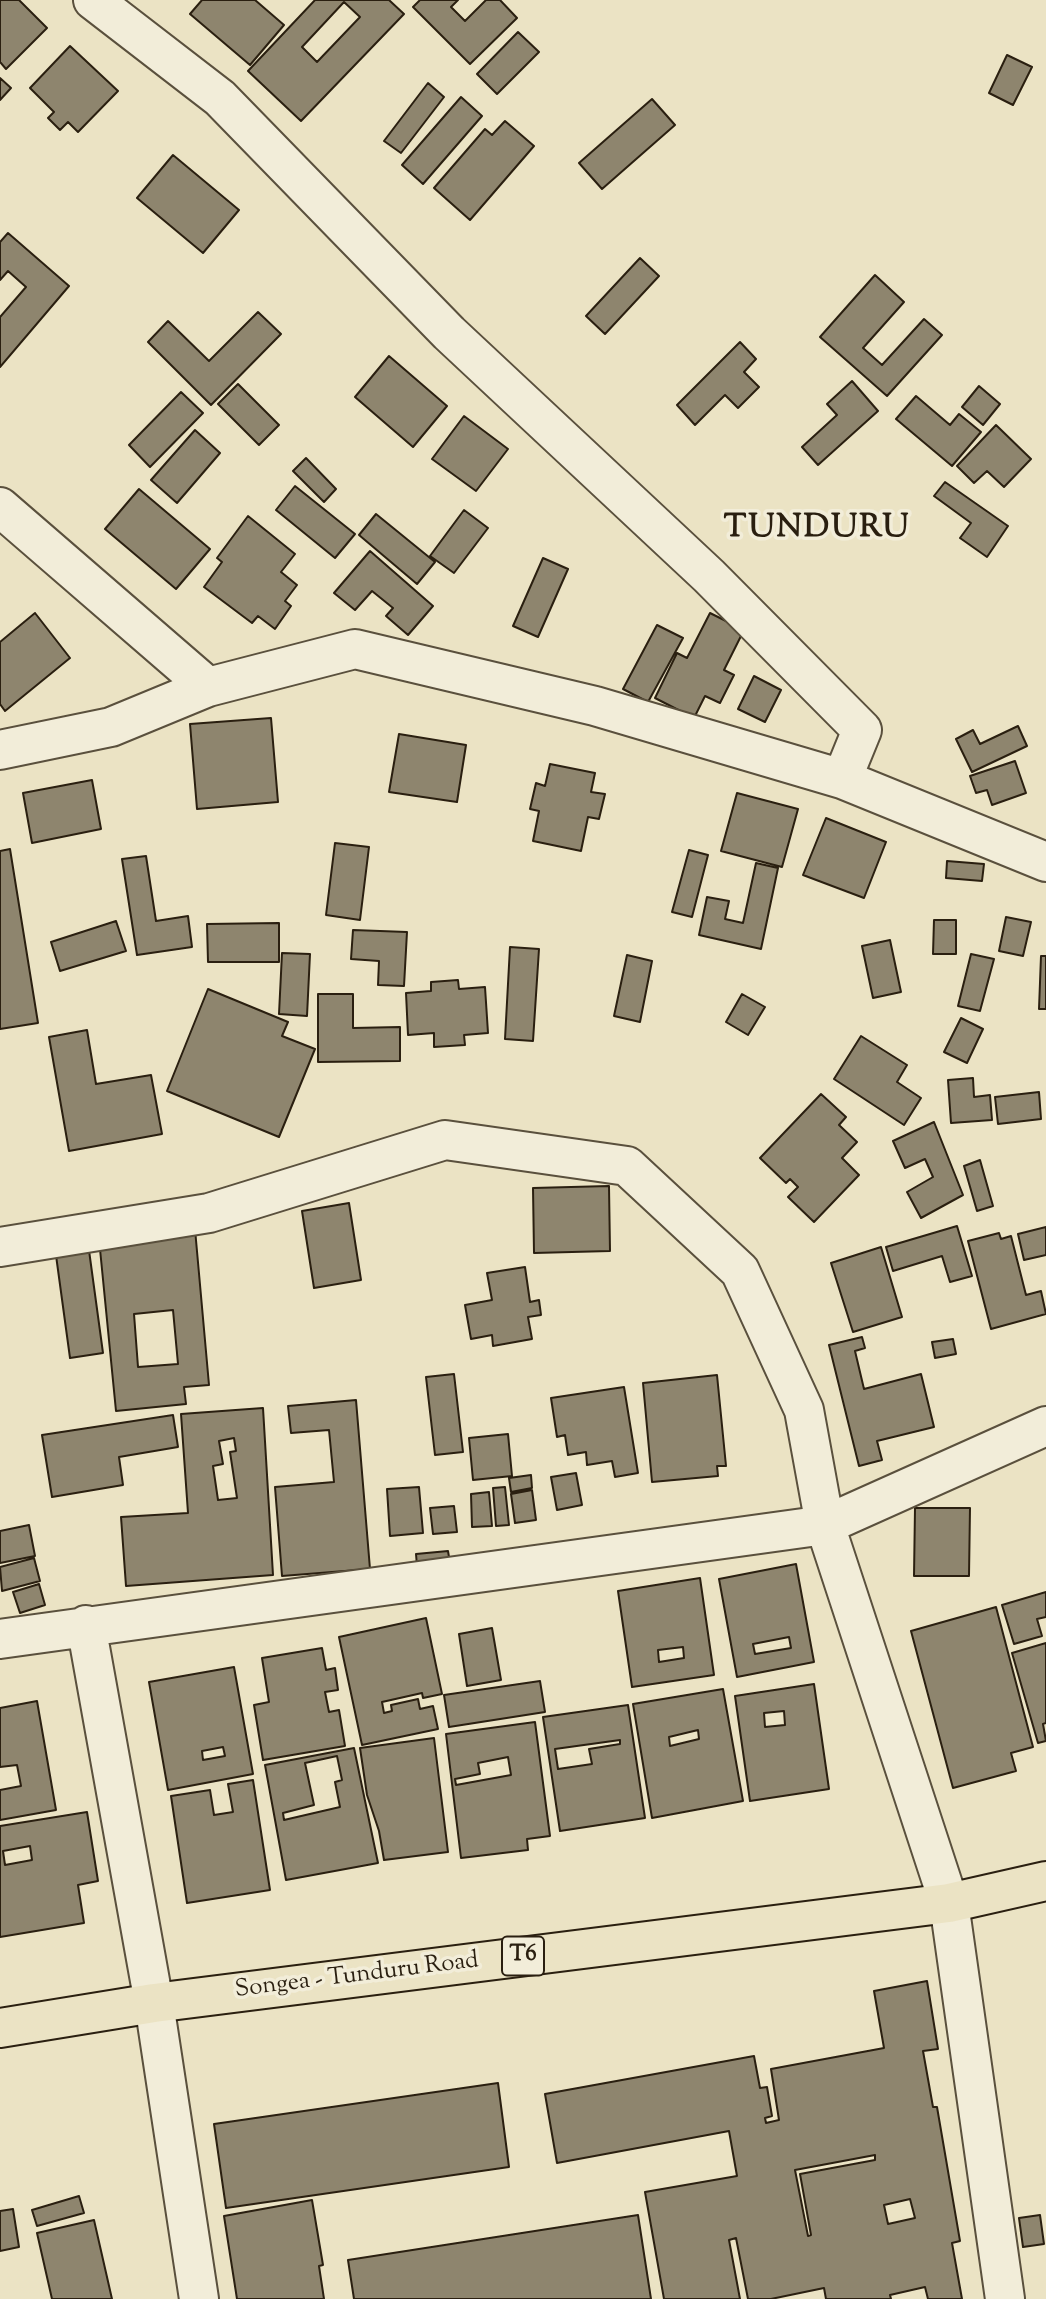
<!DOCTYPE html>
<html>
<head>
<meta charset="utf-8">
<style>
  body { margin:0 }
  canvas { display:block; background:#ebe3c4 }
</style>
</head>
<body>
<canvas width="1046" height="2299"></canvas>
<script>
const c = document.querySelector('canvas').getContext('2d');
c.lineJoin = 'round';
function paint(path, color) { c.fillStyle = color; c.fill(path, 'evenodd'); }
function strokePath(path, color, width, dash) { c.strokeStyle = color; c.lineWidth = width; c.lineCap = dash ? 'butt' : 'round'; c.setLineDash(dash || []); c.stroke(path); }
function drawText(font, color, halo, rows, align = 'center') {
  c.font = font + ' "Sorts Mill Goudy",serif'; c.lineWidth = 7; c.setLineDash([]); c.textBaseline = 'middle'; c.strokeStyle = halo; c.fillStyle = color; for (const [text, x, y, turn = 0] of rows) {
    c.save(); c.translate(x, y); c.rotate((+turn || 0) * Math.PI / 180); c.textAlign = isNaN(turn) ? turn : align; if (halo) c.strokeText(text, 0, 0); c.fillText(text, 0, 0); c.restore();
  }
}
const building = new Path2D(`
  M0,0H19L47,28L6,69L0,62Z
  M202,0H255L284,25L250,65L190,14Z
  M315,0H389L404,14L301,121L248,71ZM344,2L360,17L317,62L302,47Z
  M420,0H458L451,7L465,21L486,0H500L517,18L470,64L413,7Z
  M518,32L539,52L497,94L477,74Z
  M70,46L118,91L78,132L68,122L60,130L48,118L54,112L30,88Z
  M1007,55L1032,67L1013,105L989,93Z
  M0,78L11,88L0,100Z
  M428,83L444,97L401,153L384,141Z
  M461,97L482,116L423,184L402,165Z
  M652,99L675,125L602,189L579,163Z
  M505,121L534,146L470,220L434,188L485,129L492,135Z
  M173,155L239,210L203,253L137,198Z
  M8,233L69,286L0,367V317L26,287L8,271L0,280V242Z
  M640,258L659,276L605,334L586,316Z
  M875,275L904,302L863,348L882,365L924,319L942,335L887,396L820,337Z
  M258,312L281,334L211,405L148,342L168,321L209,361Z
  M740,342L756,359L744,372L759,387L738,408L725,395L695,425L677,405Z
  M389,356L447,406L413,447L355,397Z
  M852,381L878,411L818,465L802,447L837,415L827,404Z
  M238,384L279,425L259,445L218,404Z
  M979,386L1000,404L983,425L962,407Z
  M181,392L203,413L150,467L129,445Z
  M916,396L950,425L959,414L981,432L952,466L896,419Z
  M464,416L508,449L476,491L432,459Z
  M996,425L1031,459L1004,487L987,471L974,483L957,466Z
  M195,430L220,453L177,503L151,480Z
  M306,458L336,489L324,502L293,471Z
  M945,482L1008,526L987,557L960,538L971,523L934,496Z
  M295,486L355,534L335,558L276,510Z
  M139,489L210,549L176,589L105,529Z
  M464,510L488,528L454,573L430,556Z
  M376,514L435,562L417,584L359,535Z
  M248,516L295,554L281,572L297,585L285,601L291,606L275,629L258,616L252,623L204,587L222,562L217,558Z
  M370,551L433,606L408,635L386,616L393,608L372,591L355,610L334,593Z
  M543,558L568,569L538,637L513,626Z
  M35,613L70,658L5,711L0,704V642Z
  M710,613L744,630L724,670L734,675L720,703L705,696L694,718L655,698L677,653L687,658Z
  M657,625L683,638L648,702L623,689Z
  M754,676L781,690L765,722L738,709Z
  M271,718L278,802L197,809L190,724Z
  M1018,726L1027,746L972,772L956,739L973,730L980,744Z
  M399,734L466,745L457,802L389,792Z
  M1015,761L1026,793L992,805L987,790L976,793L970,776Z
  M550,764L595,773L591,792L605,794L599,819L588,817L581,851L533,841L539,811L530,809L536,783L545,786Z
  M92,780L101,829L32,843L23,793Z
  M737,793L798,809L782,867L721,851Z
  M826,818L886,842L864,898L803,875Z
  M335,843L369,847L360,920L326,915Z
  M10,849L38,1023L0,1029V851Z
  M689,850L708,855L692,917L672,912Z
  M146,856L156,921L188,916L192,947L137,955L122,859Z
  M947,861L984,864L982,881L946,878Z
  M756,863L778,868L761,949L699,935L707,897L729,901L725,919L743,923Z
  M1006,917L1031,922L1023,956L999,951Z
  M934,920H956V954H933Z
  M116,921L126,951L60,971L51,942Z
  M279,923V962H208L207,924Z
  M353,930L407,932L404,986L378,985L379,961L351,959Z
  M890,940L901,992L873,998L862,946Z
  M510,947L539,949L533,1041L505,1039Z
  M282,953L310,954L307,1016L279,1014Z
  M971,954L994,959L980,1011L958,1006Z
  M627,955L652,961L640,1022L614,1016Z
  M1041,956H1046V1009H1039Z
  M458,980L459,989L485,987L488,1033L464,1035L465,1045L434,1047V1033L408,1035L406,993L431,991V982Z
  M208,989L288,1022L282,1036L315,1049L279,1137L167,1091Z
  M318,994H353V1028L400,1027V1061L318,1062Z
  M742,994L765,1007L748,1035L726,1022Z
  M961,1018L983,1029L967,1063L944,1052Z
  M87,1030L96,1084L151,1075L162,1134L69,1151L49,1037Z
  M861,1036L907,1065L897,1082L921,1098L904,1125L834,1079Z
  M973,1078L974,1097L990,1095L992,1120L951,1123L948,1080Z
  M1039,1092L1041,1119L998,1124L995,1097Z
  M821,1094L846,1117L839,1125L857,1142L842,1158L859,1175L814,1222L788,1197L798,1187L790,1179L786,1183L760,1158Z
  M934,1122L963,1195L921,1218L907,1192L933,1177L925,1159L905,1168L893,1141Z
  M980,1160L993,1206L977,1211L964,1166Z
  M609,1186L610,1251L534,1253L533,1188Z
  M349,1203L361,1280L314,1288L302,1211Z
  M957,1226L972,1276L950,1282L942,1256L893,1271L886,1247Z
  M1046,1227V1255L1024,1260L1018,1234Z
  M195,1229L209,1385L184,1387L186,1404L116,1411L99,1239ZM173,1310L178,1364L138,1367L134,1314Z
  M999,1233L1001,1239L1011,1236L1026,1295L1041,1291L1046,1314L991,1329L968,1241Z
  M88,1243L103,1353L70,1358L55,1248Z
  M881,1247L902,1317L853,1332L831,1263Z
  M525,1267L530,1302L539,1300L541,1315L528,1317L532,1339L493,1346L492,1335L471,1339L465,1305L492,1300L487,1273Z
  M862,1337L865,1348L855,1351L864,1389L921,1374L934,1427L877,1441L882,1460L859,1466L829,1345Z
  M953,1339L956,1354L935,1358L932,1342Z
  M454,1374L463,1452L435,1455L426,1377Z
  M717,1375L726,1466H717L718,1476L652,1482L643,1383Z
  M624,1387L638,1473L615,1477L612,1461L587,1465L586,1452L568,1455L565,1435L557,1437L551,1398Z
  M356,1400L370,1569L282,1576L275,1487L334,1482L329,1430L291,1433L288,1406Z
  M263,1408L273,1575L126,1586L121,1517L188,1513L181,1414ZM234,1438L236,1451L230,1452L237,1498L218,1500L213,1466L223,1464L219,1441Z
  M173,1415L178,1447L119,1457L123,1485L52,1497L42,1435Z
  M508,1434L512,1476L473,1480L469,1438Z
  M576,1473L582,1505L557,1510L551,1477Z
  M531,1475L532,1488L511,1492L509,1478Z
  M419,1487L423,1533L390,1536L387,1489Z
  M505,1487L509,1525L496,1526L493,1488Z
  M532,1490L536,1520L515,1523L511,1494Z
  M489,1492L492,1526L472,1527L471,1494Z
  M454,1506L457,1532L433,1534L430,1508Z
  M915,1508H970L969,1576H914Z
  M29,1525L35,1556L0,1563V1531Z
  M448,1551L450,1563L417,1566L416,1554Z
  M34,1558L40,1581L2,1591L0,1567Z
  M796,1564L814,1662L737,1677L719,1579ZM789,1637L791,1648L755,1654L753,1644Z
  M700,1578L714,1675L632,1687L618,1591ZM683,1647L684,1658L659,1662L658,1650Z
  M39,1584L45,1605L20,1613L13,1592Z
  M1046,1592V1617L1037,1619L1042,1636L1014,1644L1002,1605Z
  M996,1607L1033,1747L1011,1753L1016,1771L953,1788L911,1631Z
  M426,1618L442,1694L423,1698L422,1693L382,1702L384,1713L392,1711L391,1705L418,1699L420,1709L433,1706L438,1729L362,1745L339,1637Z
  M492,1628L501,1680L467,1686L459,1634Z
  M1046,1643V1723L1043,1724L1046,1741L1038,1743L1012,1653Z
  M322,1648L326,1670L335,1668L338,1690L325,1692L329,1712L339,1710L345,1746L263,1760L254,1705L269,1702L262,1658Z
  M234,1667L253,1774L168,1790L149,1682ZM223,1747L225,1756L203,1760L202,1751Z
  M540,1681L545,1712L449,1727L444,1695Z
  M814,1684L829,1789L750,1801L735,1696ZM784,1711L785,1725L765,1727L764,1713Z
  M723,1689L743,1801L652,1818L633,1704ZM698,1730L699,1739L670,1746L669,1737Z
  M37,1701L56,1810L0,1820V1790L21,1786L17,1765L0,1767V1708Z
  M628,1705L645,1818L560,1831L543,1717ZM620,1740V1744L589,1749L592,1764L558,1769L555,1749Z
  M535,1722L550,1836L527,1839L528,1850L461,1858L446,1734ZM508,1757L511,1775L456,1785L455,1779L480,1774L478,1763Z
  M434,1738L448,1852L384,1860L379,1831L367,1795L360,1748Z
  M354,1748L378,1863L286,1880L265,1765ZM337,1756L342,1780L335,1782L340,1807L284,1820L283,1813L314,1805L305,1763Z
  M253,1780L270,1890L187,1903L171,1796L210,1790L214,1815L233,1812L228,1784Z
  M87,1812L98,1881L78,1885L84,1923L0,1937V1826ZM30,1846L32,1860L5,1865L3,1851Z
  M927,1981L938,2049L923,2051L933,2107H937L960,2241L952,2243L962,2299H928L925,2287L890,2295L891,2299H826L824,2288L771,2299H748L736,2238L729,2240L740,2299H664L645,2192L737,2176L729,2131L557,2163L545,2094L754,2056L760,2088L767,2087L772,2116L765,2118L766,2123L779,2120L771,2069L884,2048L874,1991ZM875,2155V2160L800,2174L811,2235L808,2236L795,2170ZM910,2199L915,2218L888,2224L884,2205Z
  M498,2083L509,2167L226,2208L214,2124Z
  M79,2196L84,2213L37,2226L32,2210Z
  M312,2200L323,2265L319,2266L324,2299H237L224,2216Z
  M13,2209L19,2247L0,2251V2211Z
  M638,2215L651,2299H354L348,2260Z
  M1040,2215L1044,2244L1023,2247L1019,2218Z
  M94,2220L112,2299H52L37,2233Z`);
paint(building, '#8e856e');
strokePath(building, '#2a1f10', 2);
const street = new Path2D(`
  M93,0L220,98L449,333L709,576L862,730L842,779
  M0,507L208,687
  M0,750L111,727L208,687L355,649L595,706L842,779L1046,862
  M0,1247L209,1213L445,1140L627,1166L740,1271L804,1410L825,1525L949,1903L1005,2299
  M86,1625L154,2003L199,2299
  M0,1639L825,1525L1046,1426`);
const highway = new Path2D(`
  M0,2028L154,2003L949,1903L1046,1881`);
strokePath(street, '#5a503d', 42);
strokePath(highway, '#2a1f10', 42);
strokePath(street, '#f2edd9', 38);
strokePath(highway, '#ebe3c4', 38);
for (const [x, y, w] of [
  [523,1956,42]
]) { const box = new Path2D(); box.roundRect(x - w / 2, y - 19.5, w, 39, 5); c.fillStyle = '#f2edd9'; c.fill(box); strokePath(box, '#2a1f10', 2); }
drawText('bold 23px', '#2a1f10', null, [
  ["T6",523,1956]
]);
drawText('24px', '#2a1f10', '#f2edd9', [
  ["Songea - Tunduru Road",357,1977,-7]
]);
c.letterSpacing = '2px';
drawText('bold 32px', '#2a1f10', '#f2edd9', [
  ["TUNDURU",817,531]
]);
c.letterSpacing = '0px';
</script>
</body>
</html>
